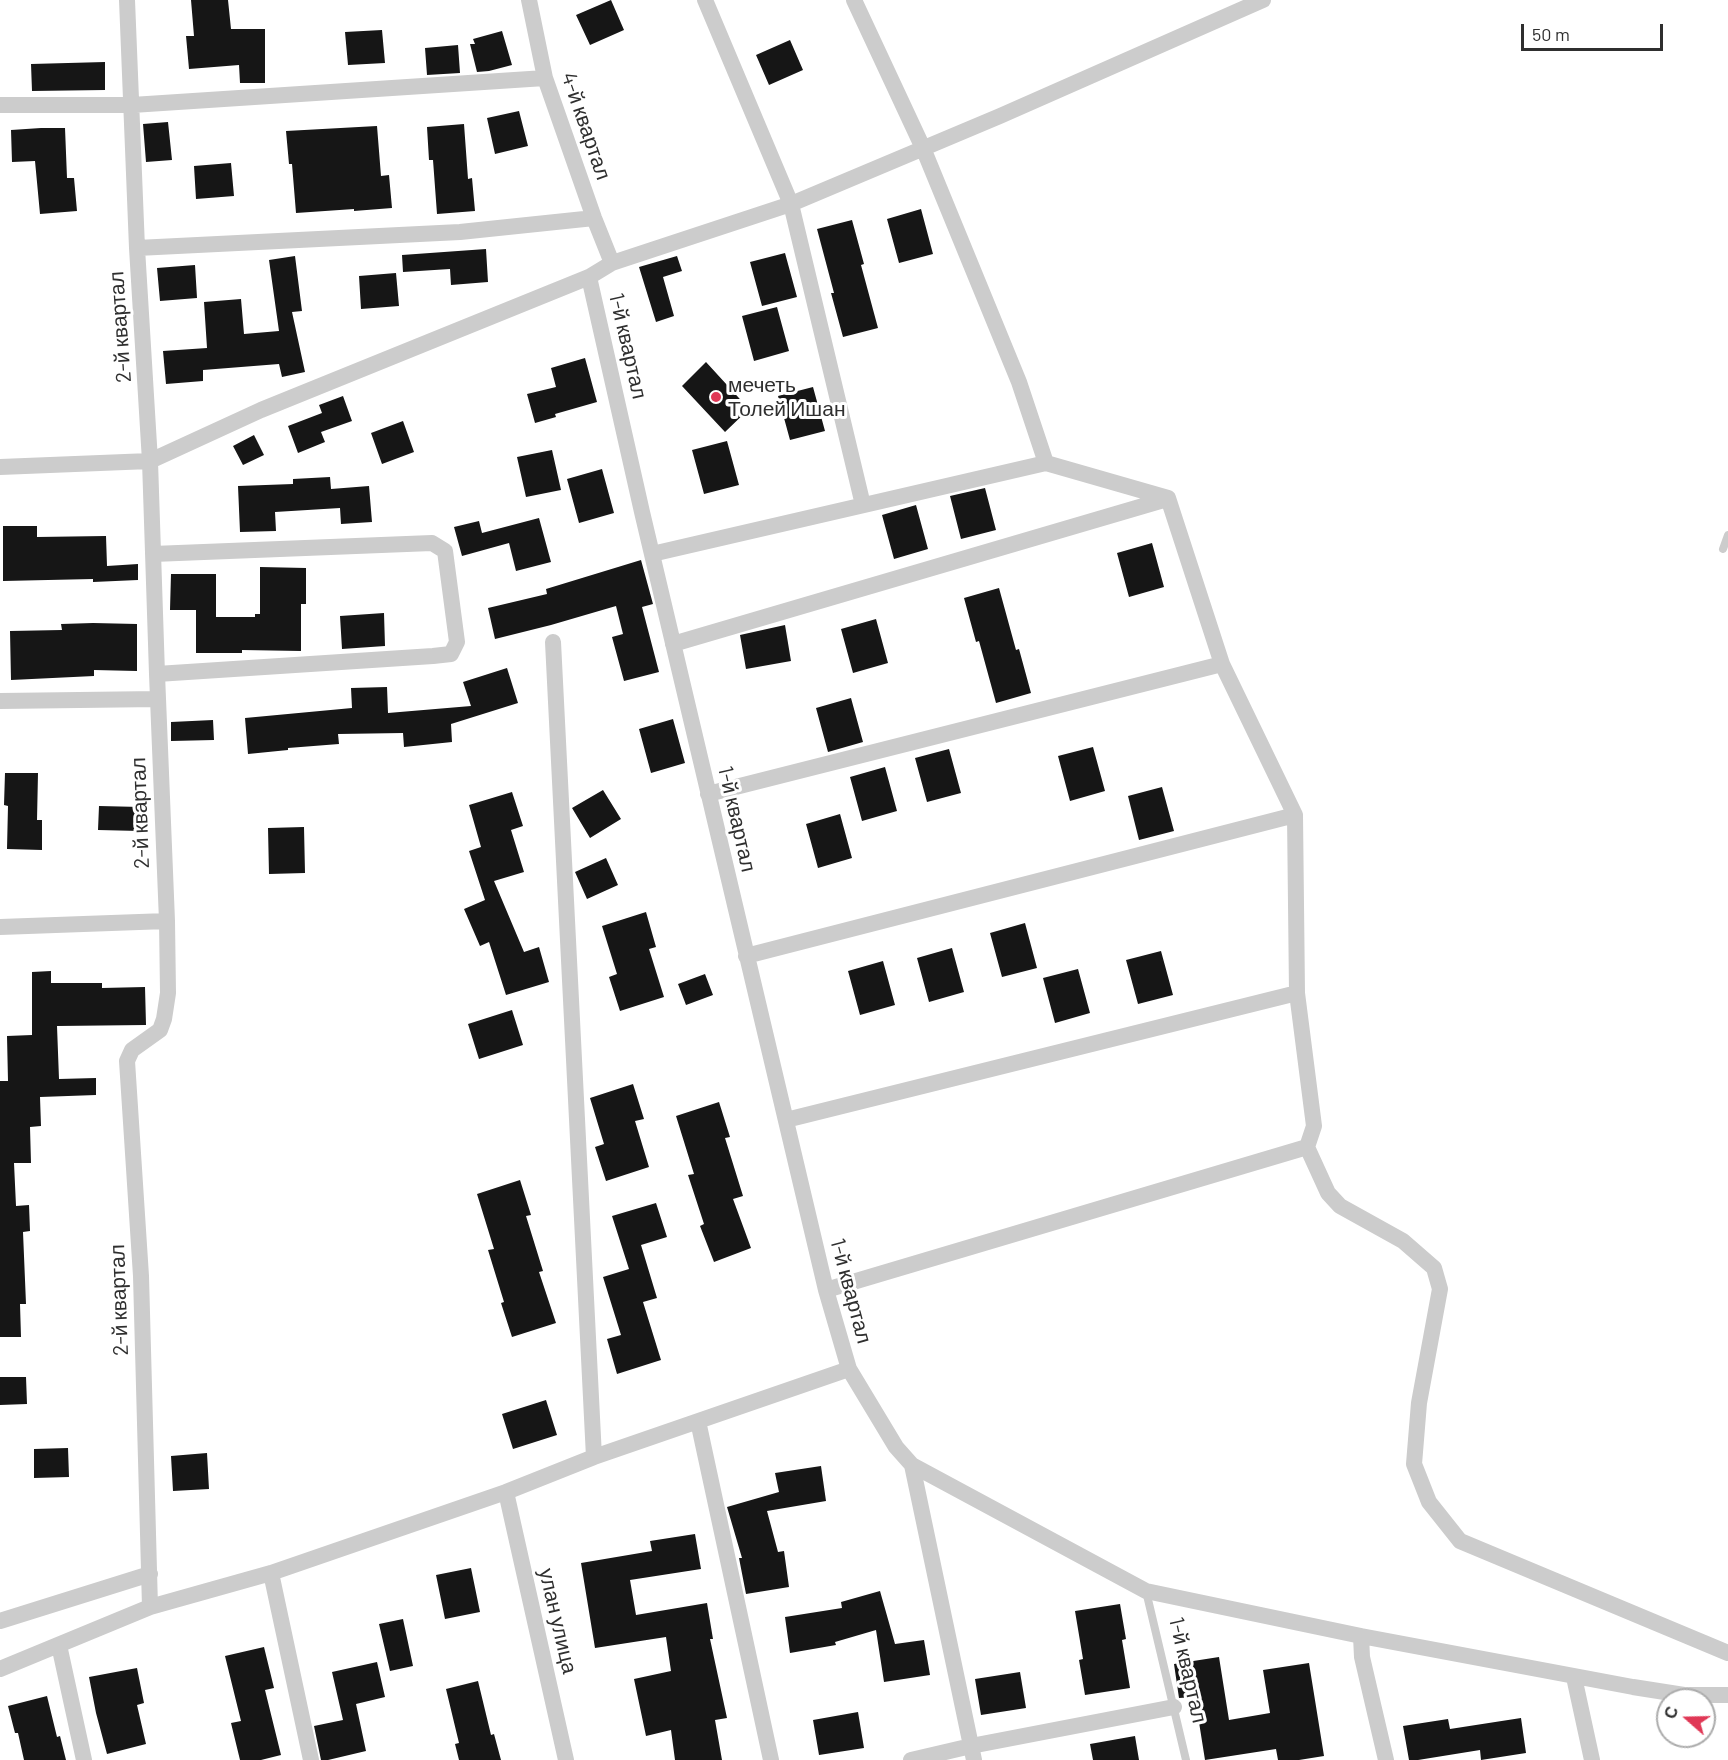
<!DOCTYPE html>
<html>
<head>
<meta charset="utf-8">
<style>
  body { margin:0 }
  #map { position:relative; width:1728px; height:1760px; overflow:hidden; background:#fff; font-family:Barlow,sans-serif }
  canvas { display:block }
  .north { position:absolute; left:1656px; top:1688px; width:60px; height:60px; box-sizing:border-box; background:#fff; border:2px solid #acacac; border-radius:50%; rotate:290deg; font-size:16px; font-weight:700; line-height:24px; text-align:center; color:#2f2f2f }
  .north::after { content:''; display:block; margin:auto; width:21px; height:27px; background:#e03856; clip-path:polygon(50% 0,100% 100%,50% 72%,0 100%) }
  .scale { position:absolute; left:1521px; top:24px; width:142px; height:27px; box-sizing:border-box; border:3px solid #2f2f2f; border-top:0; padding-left:8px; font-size:18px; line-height:21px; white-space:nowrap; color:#2f2f2f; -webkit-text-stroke:4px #fff; paint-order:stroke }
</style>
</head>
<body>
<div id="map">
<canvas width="1728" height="1760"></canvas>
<div class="north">С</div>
<div class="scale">50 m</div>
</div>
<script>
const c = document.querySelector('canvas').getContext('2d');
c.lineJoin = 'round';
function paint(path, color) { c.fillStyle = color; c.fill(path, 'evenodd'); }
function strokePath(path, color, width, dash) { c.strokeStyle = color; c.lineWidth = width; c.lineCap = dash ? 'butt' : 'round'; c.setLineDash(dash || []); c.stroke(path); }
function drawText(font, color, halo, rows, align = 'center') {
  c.font = font + ' Barlow,sans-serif'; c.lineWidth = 6; c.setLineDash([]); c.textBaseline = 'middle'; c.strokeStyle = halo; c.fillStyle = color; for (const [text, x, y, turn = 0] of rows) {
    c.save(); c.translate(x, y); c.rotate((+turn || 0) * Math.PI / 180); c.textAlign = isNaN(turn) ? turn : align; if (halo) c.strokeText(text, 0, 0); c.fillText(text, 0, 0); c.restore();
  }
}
paint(new Path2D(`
  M191,0H228L231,29H265V83H240L239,65L189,69L186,36H194Z
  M611,0L624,30L590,45L576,15Z
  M382,30L385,63L348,65L345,32Z
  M502,31L512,65L489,71L477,72L470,44H475L473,39Z
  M790,40L803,70L769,85L756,55Z
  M458,45L460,73L427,75L425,48Z
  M105,62V90L32,91L31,64Z
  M519,111L528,146L495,154L487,118Z
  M168,122L172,160L146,162L143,124Z
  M464,124L468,179L472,178L475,211L437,214L433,160H429L427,127Z
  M377,126L381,176L389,175L392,208L354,211V209L296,213L292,164H289L286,131Z
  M41,128H65L67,178H74L77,211L40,214L35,161L12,162L11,130Z
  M231,163L234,196L196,199L194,166Z
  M921,209L933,254L899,263L887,219Z
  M852,220L864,264L861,265L878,328L843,337L831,293H834L817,229Z
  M486,249L488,282L451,285L450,269L403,272L402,255Z
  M785,253L797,297L762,306L750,262Z
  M295,256L302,311L292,312L305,372L282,377L279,364L203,370V381L166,384L163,351L207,348L204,302L241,299L244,334L279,331L269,260Z
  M677,256L682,271L663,277L674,316L656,322L639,267Z
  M195,265L197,298L160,301L157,268Z
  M396,273L399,306L361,309L359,276Z
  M777,307L789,351L754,361L742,316Z
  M585,358L597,402L555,414L556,417L535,423L527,394L556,387L551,368Z
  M706,362L749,409L725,432L682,386Z
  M813,387L825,431L790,440L778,396Z
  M343,396L352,421L321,432L325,442L298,453L288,426L322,413L319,405Z
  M403,421L414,452L382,464L371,433Z
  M254,435L264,455L243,465L233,446Z
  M727,441L739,485L704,494L692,450Z
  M552,450L561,490L526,497L517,457Z
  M602,469L614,513L579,523L567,479Z
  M330,477L331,489L369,486L372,522L341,524L340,508L275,512L276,531L240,532L238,486L293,484V479Z
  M985,488L996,530L961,539L950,496Z
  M916,505L928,549L894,559L882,515Z
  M539,518L551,562L516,571L509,543L462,556L454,527L479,521L482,533Z
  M3,526H37V537L106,536L107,566L138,564V580L93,582V579L3,581Z
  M1152,543L1164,587L1129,597L1117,553Z
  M641,560L653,604L642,607L659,672L624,681L612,637L623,634L616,606L551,625L495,639L488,608L547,594L546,589Z
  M260,567L306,568V604H301V651L242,650V653H196V610H170L171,574H216V617H255V614H260Z
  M999,588L1016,650L1019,649L1031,693L996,703L979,641L976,642L964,598Z
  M384,613L385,646L342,649L340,616Z
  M876,619L888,663L853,673L841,629Z
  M93,623L137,624V671L94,670V676L11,680L10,631L62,630L61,624Z
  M785,625L791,661L746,669L740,635Z
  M507,668L518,703L451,724L452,742L404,747L403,733L338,734L339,744L288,748V750L248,754L245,718L352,708L351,688L387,687L388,713L471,706L463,682Z
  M851,698L863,742L828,752L816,708Z
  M673,719L685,763L651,773L639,729Z
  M213,720L214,740L171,741V722Z
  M1093,747L1105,791L1070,801L1058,756Z
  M949,749L961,793L927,802L915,758Z
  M885,767L897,811L862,821L850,777Z
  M5,773H38L37,820H42V850L7,849L8,806L4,805Z
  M1162,787L1174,831L1139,840L1128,796Z
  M603,790L621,819L590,838L572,808Z
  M512,792L523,826L511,830L524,872L494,881L524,952L539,947L549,982L506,995L489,942L480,946L464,909L485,900L469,851L481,847L469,805Z
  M99,806L141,807L140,831L98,830Z
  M840,814L852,858L818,868L806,824Z
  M304,827L305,873L269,874L268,828Z
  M606,858L618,885L587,899L575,872Z
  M646,912L656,947L649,949L664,997L620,1011L609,977L617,974L602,926Z
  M1025,923L1037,968L1002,977L990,933Z
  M952,948L964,992L929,1002L917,958Z
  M1161,951L1173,995L1138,1004L1126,960Z
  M883,961L895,1005L860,1015L848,971Z
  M1078,969L1090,1013L1055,1023L1043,978Z
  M51,971V983H102V988L145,987L146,1025L57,1026L59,1079L96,1078V1095L40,1097L41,1126L30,1127L31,1163H14L16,1206L29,1205L30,1231L23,1232L26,1304H20L21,1337H0V1081H8L7,1036L32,1035V972Z
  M705,974L713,995L686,1005L678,984Z
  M512,1010L523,1045L479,1059L468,1024Z
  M633,1084L644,1119L635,1121L649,1167L606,1181L595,1147L604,1144L590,1098Z
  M719,1102L730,1137L725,1138L743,1196L733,1199L751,1248L714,1262L700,1226L704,1224L688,1175L694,1174L676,1116Z
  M520,1180L531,1215L526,1216L543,1271L539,1272L556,1323L512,1337L501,1303L504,1302L488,1250L494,1249L477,1194Z
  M656,1203L667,1237L641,1245L657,1298L643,1302L661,1360L617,1374L607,1339L621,1335L603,1277L629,1269L612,1216Z
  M0,1377H26L27,1404L0,1405Z
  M546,1400L557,1435L513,1449L502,1414Z
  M68,1448L69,1477L34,1478V1449Z
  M207,1453L209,1489L173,1491L171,1456Z
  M821,1466L826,1501L767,1511L778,1552L784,1551L789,1587L746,1594L739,1558H742L727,1507L779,1492L775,1473Z
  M695,1534L701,1569L630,1580L636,1615L707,1603L713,1639H710L727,1718L715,1720L722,1760H675L671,1730L646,1736L634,1679L671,1671L666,1637L595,1648L581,1563L652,1551L650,1541Z
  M471,1568L480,1612L445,1619L436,1575Z
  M880,1591L895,1644L924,1640L930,1675L884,1682L876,1630L835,1642L836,1645L790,1653L785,1617L842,1608L841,1602Z
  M1120,1604L1126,1639L1122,1640L1130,1688L1085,1695L1079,1660L1083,1659L1075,1611Z
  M403,1619L413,1666L390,1671L379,1624Z
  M264,1647L274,1688L265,1690L281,1755L261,1760H240L231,1723L241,1721L225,1656Z
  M1219,1657L1229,1720L1270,1713L1263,1670L1309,1663L1324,1756L1299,1760H1278L1276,1749L1205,1760L1195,1697L1179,1698L1174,1664Z
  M377,1662L385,1697L356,1704L366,1751L328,1760H321L314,1726L343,1720L332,1672Z
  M137,1668L144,1703L137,1705L146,1744L107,1754L96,1713L89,1677Z
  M1020,1672L1026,1708L981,1715L975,1679Z
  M478,1681L491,1735L494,1734L501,1760H459L455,1744L459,1743L446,1689Z
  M47,1696L57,1737L60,1736L66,1760H24L18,1733H15L8,1706Z
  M858,1712L864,1748L819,1755L813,1720Z
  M1521,1718L1526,1753L1481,1760L1480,1750L1418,1760H1409L1403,1726L1448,1719L1450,1729Z
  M1135,1736L1139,1760H1093L1090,1744Z`), '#161616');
strokePath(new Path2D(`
  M1723,549L1728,535
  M1146,1591L1186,1760`), '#ccc', 8);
strokePath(new Path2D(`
  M127,0L137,248L150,461L157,674L167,921L168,993L164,1019L160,1030L132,1050L127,1061L141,1276L150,1607
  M529,0L545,78L594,218L612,263
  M705,0L791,204L863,505
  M0,105H132L545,78
  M137,248L460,232L594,218
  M589,277L642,512L826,1290L849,1369L896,1447L912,1465L1146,1591L1361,1636L1362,1657L1386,1760
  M0,467L150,461L261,410L589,277L612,263L791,204L1000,116L1263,0
  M153,554L432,543L445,551L457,642L451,654L433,656L157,674
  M652,554L1046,463
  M553,642L594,1457
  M673,644L1167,499
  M0,701L158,699
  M708,794L1222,664
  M0,927L167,921
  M746,956L1295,815
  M786,1120L1297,993
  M1307,1147L1328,1193L1340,1206L1403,1241L1434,1268L1440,1289L1419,1403L1414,1464L1429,1502L1460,1541L1728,1653
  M826,1290L1307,1147L1314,1126L1297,993L1295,815L1222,664L1168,498L1046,463L1019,382L923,148L854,0
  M698,1421L771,1760
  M912,1465L974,1760
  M506,1492L566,1760
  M271,1573L311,1760
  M0,1621L150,1574
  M1361,1636L1633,1687L1684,1695H1728
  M59,1645L84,1760
  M0,1669L150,1607L271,1573L506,1492L594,1457L849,1369
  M1574,1677L1592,1760
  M911,1760L971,1746L1174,1707`), '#ccc', 16);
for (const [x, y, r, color] of [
  [716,397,6,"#e03856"]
]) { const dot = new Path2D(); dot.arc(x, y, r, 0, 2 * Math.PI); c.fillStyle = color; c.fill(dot); strokePath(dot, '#fff', 2); }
drawText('21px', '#2f2f2f', '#fff', [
  ["4-й квартал",586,126,71],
  ["2-й квартал",120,327,-94],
  ["1-й квартал",628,346,77],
  ["2-й квартал",140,813,-92],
  ["1-й квартал",737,819,77],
  ["1-й квартал",851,1291,75],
  ["2-й квартал",119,1300,-92],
  ["улан улица",558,1621,77],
  ["1-й квартал",1188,1670,77]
]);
drawText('21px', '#2f2f2f', '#fff', [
  ["мечеть",728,385],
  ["Толей Ишан",728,409]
], 'left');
</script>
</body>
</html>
